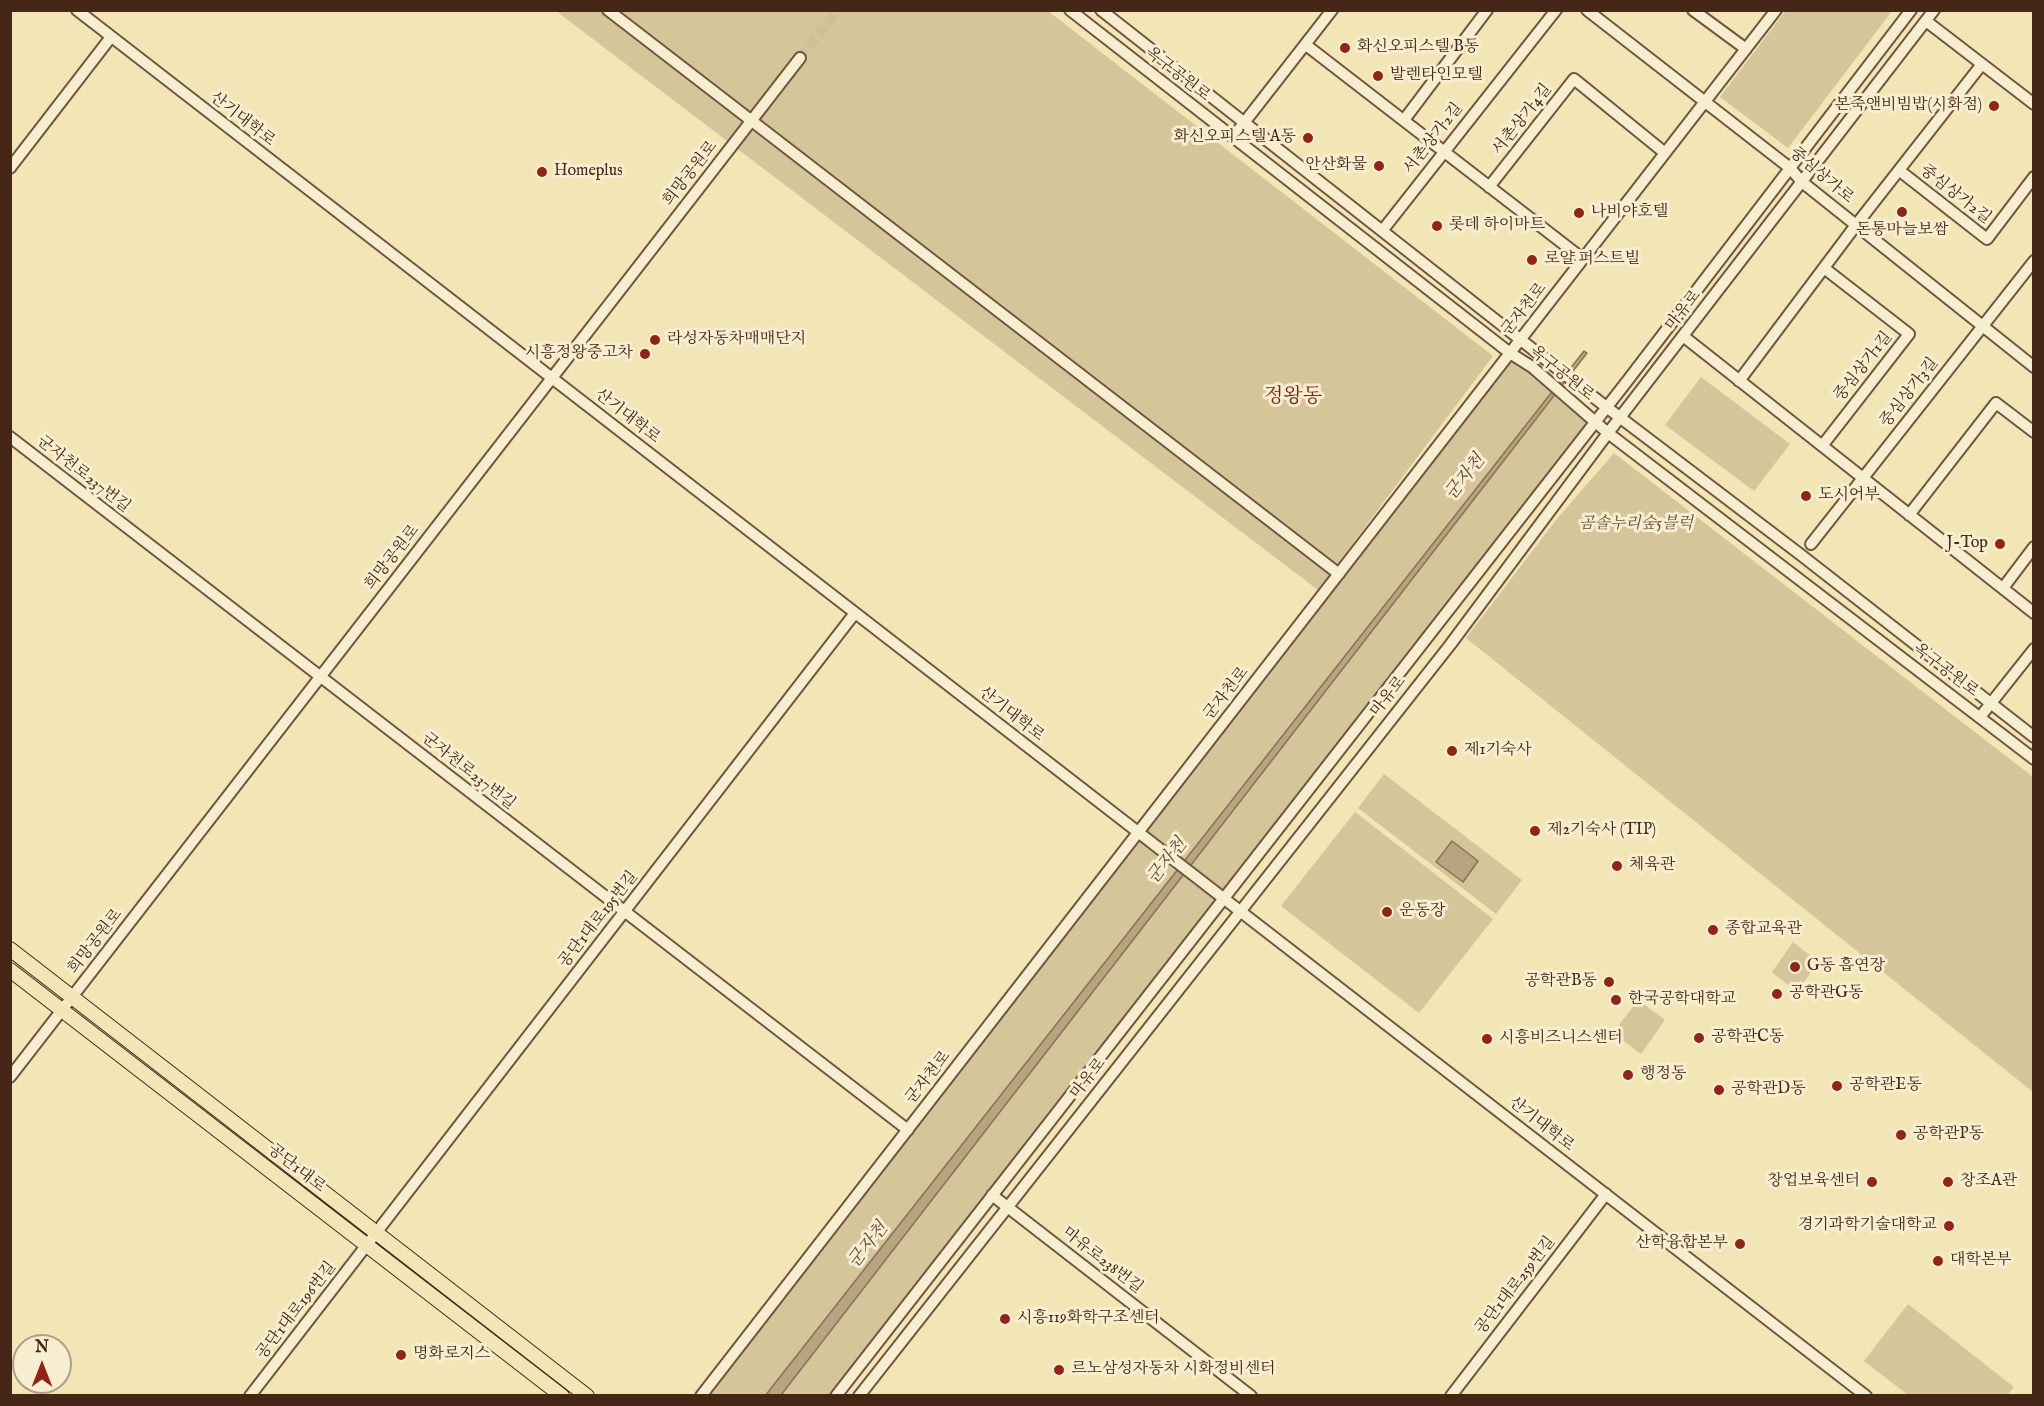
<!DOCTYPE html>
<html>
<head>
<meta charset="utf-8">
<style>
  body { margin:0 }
  #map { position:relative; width:2044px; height:1406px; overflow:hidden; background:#f2e5b6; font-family:"IM FELL English",serif }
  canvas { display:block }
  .frame { position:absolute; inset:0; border:12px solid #452718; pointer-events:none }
  .north { position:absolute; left:12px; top:1334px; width:60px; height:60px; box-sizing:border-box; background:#f7eed0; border:2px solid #b09e86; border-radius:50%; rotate:0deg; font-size:16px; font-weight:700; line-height:24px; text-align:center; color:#452718 }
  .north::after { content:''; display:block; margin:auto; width:21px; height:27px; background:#8f2418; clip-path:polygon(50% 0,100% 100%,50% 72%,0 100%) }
</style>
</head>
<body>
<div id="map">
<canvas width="2044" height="1406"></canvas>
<div class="frame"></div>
<div class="north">N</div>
</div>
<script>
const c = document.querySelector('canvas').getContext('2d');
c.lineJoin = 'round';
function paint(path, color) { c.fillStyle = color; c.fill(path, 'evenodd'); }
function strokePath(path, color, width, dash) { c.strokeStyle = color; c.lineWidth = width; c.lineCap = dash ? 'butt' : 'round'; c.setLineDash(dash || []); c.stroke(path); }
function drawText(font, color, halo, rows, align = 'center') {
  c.font = font + ' "IM FELL English","Noto Serif KR",serif'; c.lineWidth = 6; c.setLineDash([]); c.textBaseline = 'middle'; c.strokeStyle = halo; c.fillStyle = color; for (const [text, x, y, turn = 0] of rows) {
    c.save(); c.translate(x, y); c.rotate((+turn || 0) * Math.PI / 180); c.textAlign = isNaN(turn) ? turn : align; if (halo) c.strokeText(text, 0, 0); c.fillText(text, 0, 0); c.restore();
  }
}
paint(new Path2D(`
  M1786,10L1892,11L1788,148L1720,97Z
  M556,11H1048L1493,356L1318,590Z
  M1510,353L1593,421L837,1395L701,1396Z
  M1701,377L1790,444L1754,491L1665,425Z
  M1614,453L2033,777V1092L1466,638L1556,520Z
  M1384,774L1522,880L1496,914L1358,808Z
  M1355,812L1493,919L1419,1013L1281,906Z
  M1793,942L1818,962L1797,992L1772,972Z
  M1638,1000L1665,1020L1641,1054L1613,1033Z
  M1908,1304L2014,1387L2007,1395H1908L1864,1361Z`), '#d5c59b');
const water = new Path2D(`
  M1584,351L1587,353L781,1395L765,1396Z
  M1452,841L1478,861L1463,882L1436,862Z`);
paint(water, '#b7a480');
strokePath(water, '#897256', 1.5);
strokePath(new Path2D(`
  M800,58L837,10`), '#cfbf96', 10, [10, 5]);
const minor = new Path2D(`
  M77,10L1866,1396
  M608,10L1339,574
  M1070,10L1510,353L1532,367L1608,433L2034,759
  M1101,10L1605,406L1801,555L2034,737
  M1587,10L1790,168L1802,182L2034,367
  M1693,10L1746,49
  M1926,21L2034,104
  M1306,45L1583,259
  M1404,120L1487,10
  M1233,137L1332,10
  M10,168L111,37
  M1900,171L1987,239L2034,177
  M1489,187L1574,79L1665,153
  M1382,231L1556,10
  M1683,336L2034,613
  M1739,381L1856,225L1982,64
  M10,437L908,1130
  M1822,446L1909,334L1824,268
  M1909,515L1996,403L2034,432
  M1811,544L2034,261
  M2003,588L2034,547
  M1980,717L2034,649
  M10,1077L800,58
  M992,1195L1251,1396
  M250,1396L855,613
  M701,1396L1776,10
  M836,1396L1628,380L1911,10
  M859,1396L1450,645L1608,433L1934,10
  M1451,1396L1606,1194`);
const major = new Path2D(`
  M10,949L587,1396
  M10,970L562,1396`);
strokePath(minor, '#705640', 14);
strokePath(major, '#452718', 16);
strokePath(minor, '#f7eed0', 10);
strokePath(major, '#f2e5b6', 14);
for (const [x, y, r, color] of [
  [1345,48,6,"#8f2418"],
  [1378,76,6,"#8f2418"],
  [1994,106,6,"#8f2418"],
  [1308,138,6,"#8f2418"],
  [1379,166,6,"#8f2418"],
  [542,172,6,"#8f2418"],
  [1902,212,6,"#8f2418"],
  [1579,213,6,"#8f2418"],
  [1437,226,6,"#8f2418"],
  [1532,260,6,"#8f2418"],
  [655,340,6,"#8f2418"],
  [645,354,6,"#8f2418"],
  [1806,496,6,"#8f2418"],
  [2000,544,6,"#8f2418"],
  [1452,751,6,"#8f2418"],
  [1535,831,6,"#8f2418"],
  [1617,866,6,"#8f2418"],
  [1387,912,6,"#8f2418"],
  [1713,930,6,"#8f2418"],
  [1795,967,6,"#8f2418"],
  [1609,982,6,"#8f2418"],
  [1777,994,6,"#8f2418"],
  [1616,1000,6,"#8f2418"],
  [1699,1038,6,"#8f2418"],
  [1487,1039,6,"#8f2418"],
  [1628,1075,6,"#8f2418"],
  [1837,1086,6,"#8f2418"],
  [1719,1090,6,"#8f2418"],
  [1901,1135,6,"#8f2418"],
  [1872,1182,6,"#8f2418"],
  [1948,1182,6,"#8f2418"],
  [1949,1226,6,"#8f2418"],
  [1740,1244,6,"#8f2418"],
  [1938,1261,6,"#8f2418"],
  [1005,1319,6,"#8f2418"],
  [401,1355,6,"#8f2418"],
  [1059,1370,6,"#8f2418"]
]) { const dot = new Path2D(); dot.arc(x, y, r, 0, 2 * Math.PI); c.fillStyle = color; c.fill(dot); strokePath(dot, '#f7eed0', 2); }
drawText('16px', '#452718', '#f7eed0', [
  ["화신오피스텔 B동",1357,48],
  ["발렌타인모텔",1390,76],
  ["본죽앤비빔밥(시화점)",1982,106,"right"],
  ["화신오피스텔 A동",1296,138,"right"],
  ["안산화물",1367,166,"right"],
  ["Homeplus",554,172],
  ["나비야호텔",1591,213],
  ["롯데 하이마트",1449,226],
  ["돈통마늘보쌈",1902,231,"center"],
  ["로얄 퍼스트빌",1544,260],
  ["라성자동차매매단지",667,340],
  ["시흥정왕중고차",633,354,"right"],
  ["도시어부",1818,496],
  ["J-Top",1988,544,"right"],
  ["제1기숙사",1464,751],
  ["제2기숙사 (TIP)",1547,831],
  ["체육관",1629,866],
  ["운동장",1399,912],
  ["종합교육관",1725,930],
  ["G동 흡연장",1807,967],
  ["공학관B동",1597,982,"right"],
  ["공학관G동",1789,994],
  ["한국공학대학교",1628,1000],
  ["공학관C동",1711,1038],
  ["시흥비즈니스센터",1499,1039],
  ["행정동",1640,1075],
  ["공학관E동",1849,1086],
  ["공학관D동",1731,1090],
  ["공학관P동",1913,1135],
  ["창업보육센터",1860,1182,"right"],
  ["창조A관",1960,1182],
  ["경기과학기술대학교",1937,1226,"right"],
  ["산학융합본부",1728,1244,"right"],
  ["대학본부",1950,1261],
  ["시흥119화학구조센터",1017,1319],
  ["명화로지스",413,1355],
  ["르노삼성자동차 시화정비센터",1071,1370]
], 'left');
drawText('16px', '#452718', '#f7eed0', [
  ["옥구공원로",1177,75,38],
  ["산기대학로",242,120,38],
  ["서촌상가4길",1523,120,-52],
  ["서촌상가2길",1434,139,-52],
  ["희망공원로",691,174,-52],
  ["중심상가로",1821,176,40],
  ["중심상가2길",1955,195,38],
  ["군자천로",1525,310,-52],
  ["마유로",1684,311,-52],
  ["중심상가1길",1864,367,-52],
  ["옥구공원로",1561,374,39],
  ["중심상가3길",1910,393,-52],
  ["산기대학로",627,417,38],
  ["군자천로237번길",83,475,38],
  ["희망공원로",393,558,-52],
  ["옥구공원로",1945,671,37],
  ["군자천로",1227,694,-52],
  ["마유로",1389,697,-52],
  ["산기대학로",1011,715,38],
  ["군자천로237번길",468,772,38],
  ["공단1대로195번길",599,920,-52],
  ["희망공원로",96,942,-52],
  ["군자천로",929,1078,-52],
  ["마유로",1089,1079,-52],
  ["산기대학로",1541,1125,38],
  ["공단1대로",296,1169,38],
  ["마유로238번길",1102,1261,38],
  ["공단1대로259번길",1516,1286,-52],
  ["공단1대로196번길",297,1311,-52]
]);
drawText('italic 16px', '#694e39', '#f7eed0', [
  ["곰솔누리숲5블럭",1636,525]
]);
drawText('italic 18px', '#674c37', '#f7eed0', [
  ["군자천",1466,478,-52],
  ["군자천",1168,862,-52],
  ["군자천",869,1246,-52]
]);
drawText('20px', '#7a1f14', '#f7eed0', [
  ["정왕동",1293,398]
]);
</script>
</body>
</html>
